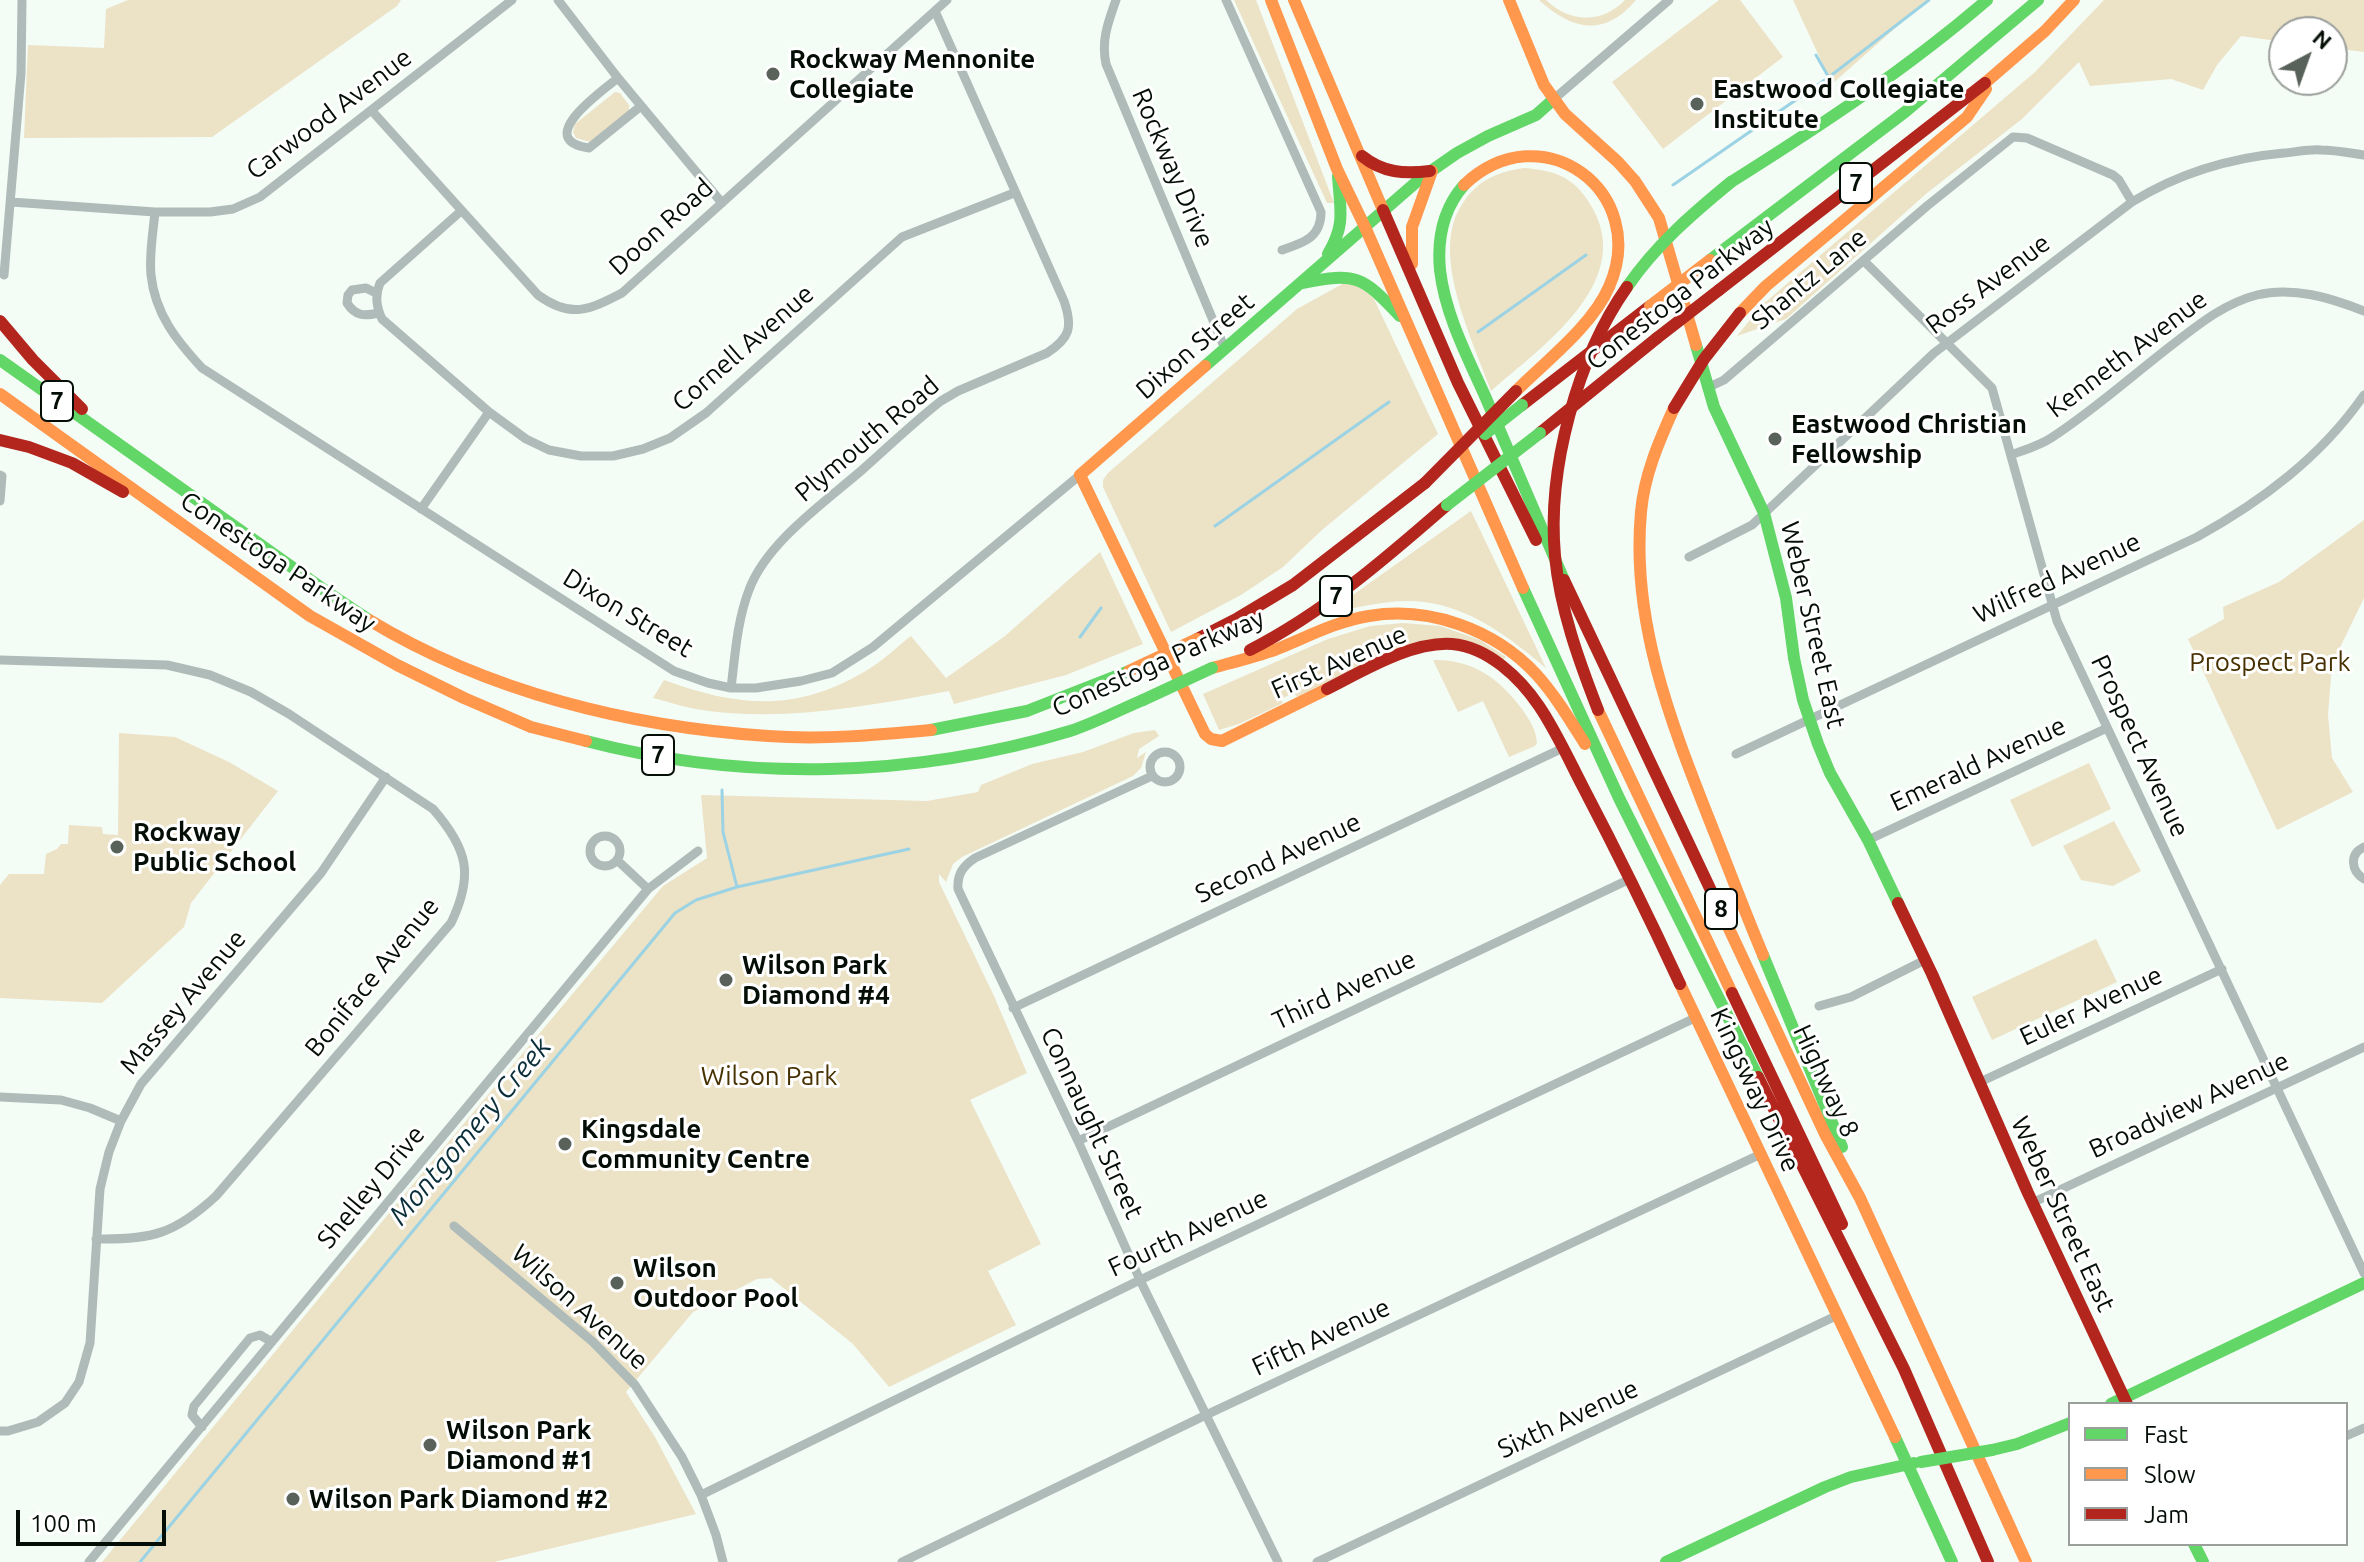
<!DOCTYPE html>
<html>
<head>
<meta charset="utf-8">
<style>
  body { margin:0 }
  #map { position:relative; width:2364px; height:1562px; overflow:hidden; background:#f4fcf6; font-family:Ubuntu,sans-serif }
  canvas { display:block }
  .legend { position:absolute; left:2068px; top:1402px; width:280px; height:144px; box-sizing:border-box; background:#fff; border:2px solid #9b9f9b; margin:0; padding:10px 14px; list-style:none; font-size:24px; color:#040e06 }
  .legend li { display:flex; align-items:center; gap:16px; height:40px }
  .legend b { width:40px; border:2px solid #9b9f9b }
  .north { position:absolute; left:2268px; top:16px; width:80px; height:80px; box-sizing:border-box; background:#fff; border:2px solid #9b9f9b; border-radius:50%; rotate:41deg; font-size:22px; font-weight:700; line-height:32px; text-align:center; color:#040e06 }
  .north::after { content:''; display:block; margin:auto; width:28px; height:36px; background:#58615a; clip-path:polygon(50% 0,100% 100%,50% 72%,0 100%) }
  .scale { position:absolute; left:16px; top:1510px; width:150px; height:36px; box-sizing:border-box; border:4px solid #040e06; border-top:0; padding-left:10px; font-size:24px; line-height:28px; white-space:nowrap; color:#040e06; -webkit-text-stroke:6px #fff; paint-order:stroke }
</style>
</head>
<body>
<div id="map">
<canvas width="2364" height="1562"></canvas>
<ul class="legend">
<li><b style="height:10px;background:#63d668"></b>Fast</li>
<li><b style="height:10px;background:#ff974d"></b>Slow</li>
<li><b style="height:10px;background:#b3261e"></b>Jam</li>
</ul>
<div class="north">N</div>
<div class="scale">100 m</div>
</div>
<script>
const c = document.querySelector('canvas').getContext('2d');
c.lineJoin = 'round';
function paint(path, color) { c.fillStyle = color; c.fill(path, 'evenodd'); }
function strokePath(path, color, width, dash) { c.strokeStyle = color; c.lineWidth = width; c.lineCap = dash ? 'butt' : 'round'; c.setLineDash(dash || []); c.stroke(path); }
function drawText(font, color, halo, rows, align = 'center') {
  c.font = font + ' Ubuntu,sans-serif'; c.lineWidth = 6; c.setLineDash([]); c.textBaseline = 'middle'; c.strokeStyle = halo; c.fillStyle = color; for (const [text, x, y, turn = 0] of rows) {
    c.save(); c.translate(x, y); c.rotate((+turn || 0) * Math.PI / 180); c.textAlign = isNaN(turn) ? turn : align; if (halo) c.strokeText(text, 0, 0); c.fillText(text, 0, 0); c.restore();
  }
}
paint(new Path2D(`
  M128,0H401L397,6L212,137L24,138L28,45L104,48L106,9Z
  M1234,0H1256L1334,203H1327Z
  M1539,0H1546C1570,23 1602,24 1625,0H1636C1604,38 1572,30 1539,0Z
  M1719,0H1740L1783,57L1663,149L1612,82Z
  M1793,0H1927L1832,84Z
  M2104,0H2364V52L2332,48V32H2284V42L2241,36L2217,65L2203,90L2171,79L2090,86L2079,62L2022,119L1927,193L1786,319L1737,336L1762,305L2035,72Z
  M615,92L620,93L629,105V111L590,142L576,138L573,132L575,124Z
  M1524,168C1558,171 1576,178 1593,209C1634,284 1540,348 1491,391C1473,340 1428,252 1463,203C1478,180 1497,172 1524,168Z
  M1344,283C1358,285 1364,289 1374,299L1438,434L1322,530L1283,567L1241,595L1171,632L1103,487V480L1108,473L1297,309Z
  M1471,511L1546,668C1510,638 1472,608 1424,602C1392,598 1357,608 1326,614Z
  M2364,520V598L2332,664L2328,715L2332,758L2353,792L2277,830L2188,639L2224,619L2223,607L2279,582Z
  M1100,552L1143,644L1066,675L954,704L949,691C868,706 784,722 702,710C686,708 669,702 653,698L664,680C741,708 799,713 872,667C886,658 898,646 911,636L946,678L1005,636Z
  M1403,623L1440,626L1480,640L1506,657L1503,660C1454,627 1419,639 1369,662C1345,673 1321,685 1297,697L1294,693L1281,699L1283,703L1239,724L1219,730L1203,694L1328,639L1370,626Z
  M1433,660C1472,659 1499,678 1522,709C1530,721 1536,729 1537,743L1535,746L1509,757L1483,701L1458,712Z
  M1155,730L1159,736L1139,749L1137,758L1146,752L1141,768L1133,776L962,857L953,864L946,882L939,874V882L994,996L1027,1073L970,1100L1041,1244L988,1271L1016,1325L889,1387L853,1344L771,1278L757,1279L693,1312L626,1392L655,1437L696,1514L494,1562H102L404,1195L663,886L707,858L701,795L927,801L978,792L981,785L1032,764L1083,752L1134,733Z
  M119,733L175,737L229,762L278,791L191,903L184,927L102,1003L0,998V885L9,874H44L46,854L57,849L61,844H68L69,825L102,827L103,834L118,835Z
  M2089,763L2111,809L2032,847L2010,800Z
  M2114,821L2141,871L2113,886L2081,880L2063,846Z
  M2096,939L2117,982L1992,1040L1972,997Z`), '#ece2c6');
strokePath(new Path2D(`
  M1816,55L1828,76
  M1673,185L1829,77L1929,0
  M1478,332L1586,255
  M1215,526L1389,402
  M1080,637L1101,608
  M722,790L723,832L737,887
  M140,1562L675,913L696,900L737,887L909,849`), '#9bd3e4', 3);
strokePath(new Path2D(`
  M558,0L618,78L722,203
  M1116,0C1108,23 1101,40 1106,64L1225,349
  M1226,0L1321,212C1321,238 1303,243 1282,250
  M618,78C602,91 532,140 589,148L641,106
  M1554,99L1669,0
  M372,111L538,295C571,319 589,310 622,293L947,0
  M11,202L155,212H210L233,209L260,197L512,0
  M461,211L380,283C375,296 376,306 382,319L489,412L526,439L549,450L581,456H613L643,449L670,438L706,413L902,237L1014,193
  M155,212C153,233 149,254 151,275C155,314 177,341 202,368L674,671L708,683L731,688H756L801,681L832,673L873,647L1080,475
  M1864,261L1992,388L2057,621L2364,1273
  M4,275L21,73L22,0
  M376,293L366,288L352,290L348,295L347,303C356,317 365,316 379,313
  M1707,388L1724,380L1927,206L2013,137L2027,138L2113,175L2119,180L2132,202
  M2011,455C2024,450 2039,446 2051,438C2090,413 2126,381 2163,352C2192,330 2221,304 2257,295C2293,286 2331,298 2364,311
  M0,475L2,476L0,501
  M421,509L489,412
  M1689,557L1752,525L1934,353L2132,202C2179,173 2228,158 2284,153C2296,152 2309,149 2321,150C2335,150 2350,153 2364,155
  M0,660L167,665L210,675L251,692L289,714L433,809C468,849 474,875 451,923L216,1196C175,1234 151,1240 96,1239
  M731,688C735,656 737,621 749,590C766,543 825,502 862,470C888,447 914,422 941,401L958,391L1047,353C1070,338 1073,327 1064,301L935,11
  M1150 767a15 15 0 1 1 30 0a15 15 0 1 1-30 0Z
  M1736,754L2197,537C2262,501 2321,457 2364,395
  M1152,776L975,858C963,866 957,874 958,889L1078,1141L1140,1280L1278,1562
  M590 851a15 15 0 1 1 30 0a15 15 0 1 1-30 0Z
  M1868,840L2107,728
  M2364,847C2349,854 2351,871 2364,879
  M617,860L648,889
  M1819,1006L1851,997L1925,960
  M1013,1008L1563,748
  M1980,1082L2222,969
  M0,1097L61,1100L90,1108L121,1121
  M1078,1141L1630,879
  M2032,1203L2364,1047
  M454,1226L593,1342L635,1385L682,1457L701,1495L716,1535L723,1562
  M202,1427L192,1415L194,1406L250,1338L260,1335L272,1342
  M0,1431H8L38,1422L65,1403L79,1382L90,1343L100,1189L109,1152L121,1121L141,1084L321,873L386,777
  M2346,1436L2364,1428
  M701,1495L1140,1280L1697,1017
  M89,1562L648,889L698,851
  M902,1562L1206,1415L1761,1154
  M1317,1562L1838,1315`), '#afbbb9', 9);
strokePath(new Path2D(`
  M1731,182C1820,126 1907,69 1987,0
  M1464,185C1443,209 1437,238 1440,270C1445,314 1467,356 1485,396C1511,457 1538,519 1564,580
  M1328,254C1346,224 1340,210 1338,176
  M1710,260L1905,112L2038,0
  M1302,283C1357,272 1362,276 1400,316
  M1696,345L1714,407L1764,513L1786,598L1794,658L1803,700L1818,744L1830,773L1868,840L1898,903
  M0,360L327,592L369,620
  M1205,366L1421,178L1457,153L1488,136L1536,115L1554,99
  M1523,588L1619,798L1758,1077
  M931,730L1027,711L1129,671
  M586,741C743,782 915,778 1070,731C1095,723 1119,710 1143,700
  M1763,955L1842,1147
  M2111,1404L2364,1283
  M1895,1437L1952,1562
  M1992,1450L2017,1444L2070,1423
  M2194,1544L2203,1562
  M1666,1562L1825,1487L1851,1477L1914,1463`), '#63d668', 12);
strokePath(new Path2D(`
  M1271,0L1337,169L1365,227
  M1294,0L1383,210
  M1509,0L1544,85L1565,114L1618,162L1635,181L1659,218L1696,345
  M1985,83L2045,31L2074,0
  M1464,185C1542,111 1651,192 1609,287C1592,326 1546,361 1516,391
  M1365,227L1523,588
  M1412,264V227L1432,171
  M1740,313L1766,286L1967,117L1986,89
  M1205,366L1080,475L1205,734L1211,739L1222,741L1327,689
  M0,394L310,616L397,665L464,698L531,727L586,741
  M1674,408C1659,441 1644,476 1641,512C1631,620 1670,720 1709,819C1727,864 1744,910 1763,955
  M369,620C488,692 630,727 768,736C822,740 877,735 931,730
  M1212,668C1234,662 1255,657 1277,649C1307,637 1337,621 1369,616C1429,606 1494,629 1536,674C1555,695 1570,720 1585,744
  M1598,710L1732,993
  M1724,918L1825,1134L1860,1198L2026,1562
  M1680,984L1895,1437`), '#ff974d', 12);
strokePath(new Path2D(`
  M1362,156C1383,173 1404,174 1430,171
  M1383,210L1458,383L1536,540
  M1719,290L1985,83
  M0,321L33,360L82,409
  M1522,405L1650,306
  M1540,433L1657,338
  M0,440L29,447L72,463L123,492
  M1564,580L1724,918
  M1197,639L1238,618L1293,585L1425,483
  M1250,650C1324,612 1385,559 1447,505
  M1327,689C1363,671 1412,641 1452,644C1488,647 1520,678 1539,706C1556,731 1569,760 1583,787C1617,852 1649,917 1680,984
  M1898,903L1932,974L2028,1193L2127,1404
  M1732,993L1842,1224
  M1758,1077L1904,1369L1988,1562`), '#b3261e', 12);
strokePath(new Path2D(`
  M1627,287C1656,245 1692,214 1731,182
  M1485,434L1522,405
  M1447,505L1540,433
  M1143,700L1212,668
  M1921,1462L1992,1450`), '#63d668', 12);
strokePath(new Path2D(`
  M1650,306L1710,260
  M1129,671L1197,639`), '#ff974d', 12);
strokePath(new Path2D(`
  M1657,338L1719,290
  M1674,408L1704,359L1740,313
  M1425,483L1516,391
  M1598,710C1579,661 1560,609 1555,556C1547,469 1577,358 1627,287`), '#b3261e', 12);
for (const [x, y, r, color] of [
  [773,74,8,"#58615a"],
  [1697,104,8,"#58615a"],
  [1775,439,8,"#58615a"],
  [117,847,8,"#58615a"],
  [726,980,8,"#58615a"],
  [565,1144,8,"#58615a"],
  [617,1283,8,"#58615a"],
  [430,1445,8,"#58615a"],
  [293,1499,8,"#58615a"]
]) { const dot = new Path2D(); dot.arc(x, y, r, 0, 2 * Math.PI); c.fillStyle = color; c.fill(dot); strokePath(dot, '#fff', 3); }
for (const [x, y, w] of [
  [1856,183,32],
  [57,401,32],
  [1336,596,32],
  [658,755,32],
  [1721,909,32]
]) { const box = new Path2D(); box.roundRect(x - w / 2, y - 20, w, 40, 6); c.fillStyle = '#fff'; c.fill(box); strokePath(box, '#040e06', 2); }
drawText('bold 24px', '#040e06', null, [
  ["7",1856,183],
  ["7",57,401],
  ["7",1336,596],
  ["7",658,755],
  ["8",1721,909]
]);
drawText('bold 26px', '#040e06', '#fff', [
  ["Rockway Mennonite",789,59],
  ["Collegiate",789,89],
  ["Eastwood Collegiate",1713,89],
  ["Institute",1713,119],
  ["Eastwood Christian",1791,424],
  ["Fellowship",1791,454],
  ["Rockway",133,832],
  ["Public School",133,862],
  ["Wilson Park",742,965],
  ["Diamond #4",742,995],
  ["Kingsdale",581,1129],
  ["Community Centre",581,1159],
  ["Wilson",633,1268],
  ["Outdoor Pool",633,1298],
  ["Wilson Park",446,1430],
  ["Diamond #1",446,1460],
  ["Wilson Park Diamond #2",309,1499]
], 'left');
drawText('26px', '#040e06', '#fff', [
  ["Carwood Avenue",329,114,-37],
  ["Rockway Drive",1173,168,67],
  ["Doon Road",661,227,-42],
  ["Shantz Lane",1809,279,-40],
  ["Ross Avenue",1988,284,-37],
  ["Conestoga Parkway",1680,294,-38],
  ["Dixon Street",1195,346,-41],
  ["Cornell Avenue",743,348,-41],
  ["Kenneth Avenue",2127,354,-37],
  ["Plymouth Road",867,439,-40],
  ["Conestoga Parkway",278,562,34],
  ["Wilfred Avenue",2057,578,-25],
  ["Dixon Street",628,613,31],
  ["Weber Street East",1813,625,77],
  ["First Avenue",1339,662,-24],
  ["Conestoga Parkway",1158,663,-24],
  ["Prospect Avenue",2140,746,65],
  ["Emerald Avenue",1978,764,-25],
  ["Second Avenue",1278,858,-25],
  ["Boniface Avenue",372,977,-51],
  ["Third Avenue",1344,990,-25],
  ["Massey Avenue",183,1002,-50],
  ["Euler Avenue",2091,1006,-25],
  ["Highway 8",1826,1081,65],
  ["Kingsway Drive",1755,1090,65],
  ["Broadview Avenue",2189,1105,-25],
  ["Connaught Street",1092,1123,65],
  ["Shelley Drive",371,1187,-50],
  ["Weber Street East",2063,1214,65],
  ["Fourth Avenue",1188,1233,-25],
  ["Wilson Avenue",580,1307,42],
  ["Fifth Avenue",1321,1337,-25],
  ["Sixth Avenue",1568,1419,-25]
]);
drawText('26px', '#473100', '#fff', [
  ["Prospect Park",2270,662],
  ["Wilson Park",769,1076]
]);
drawText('italic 28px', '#0a2f3a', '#fff', [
  ["Montgomery Creek",470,1131,-50]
]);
</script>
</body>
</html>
